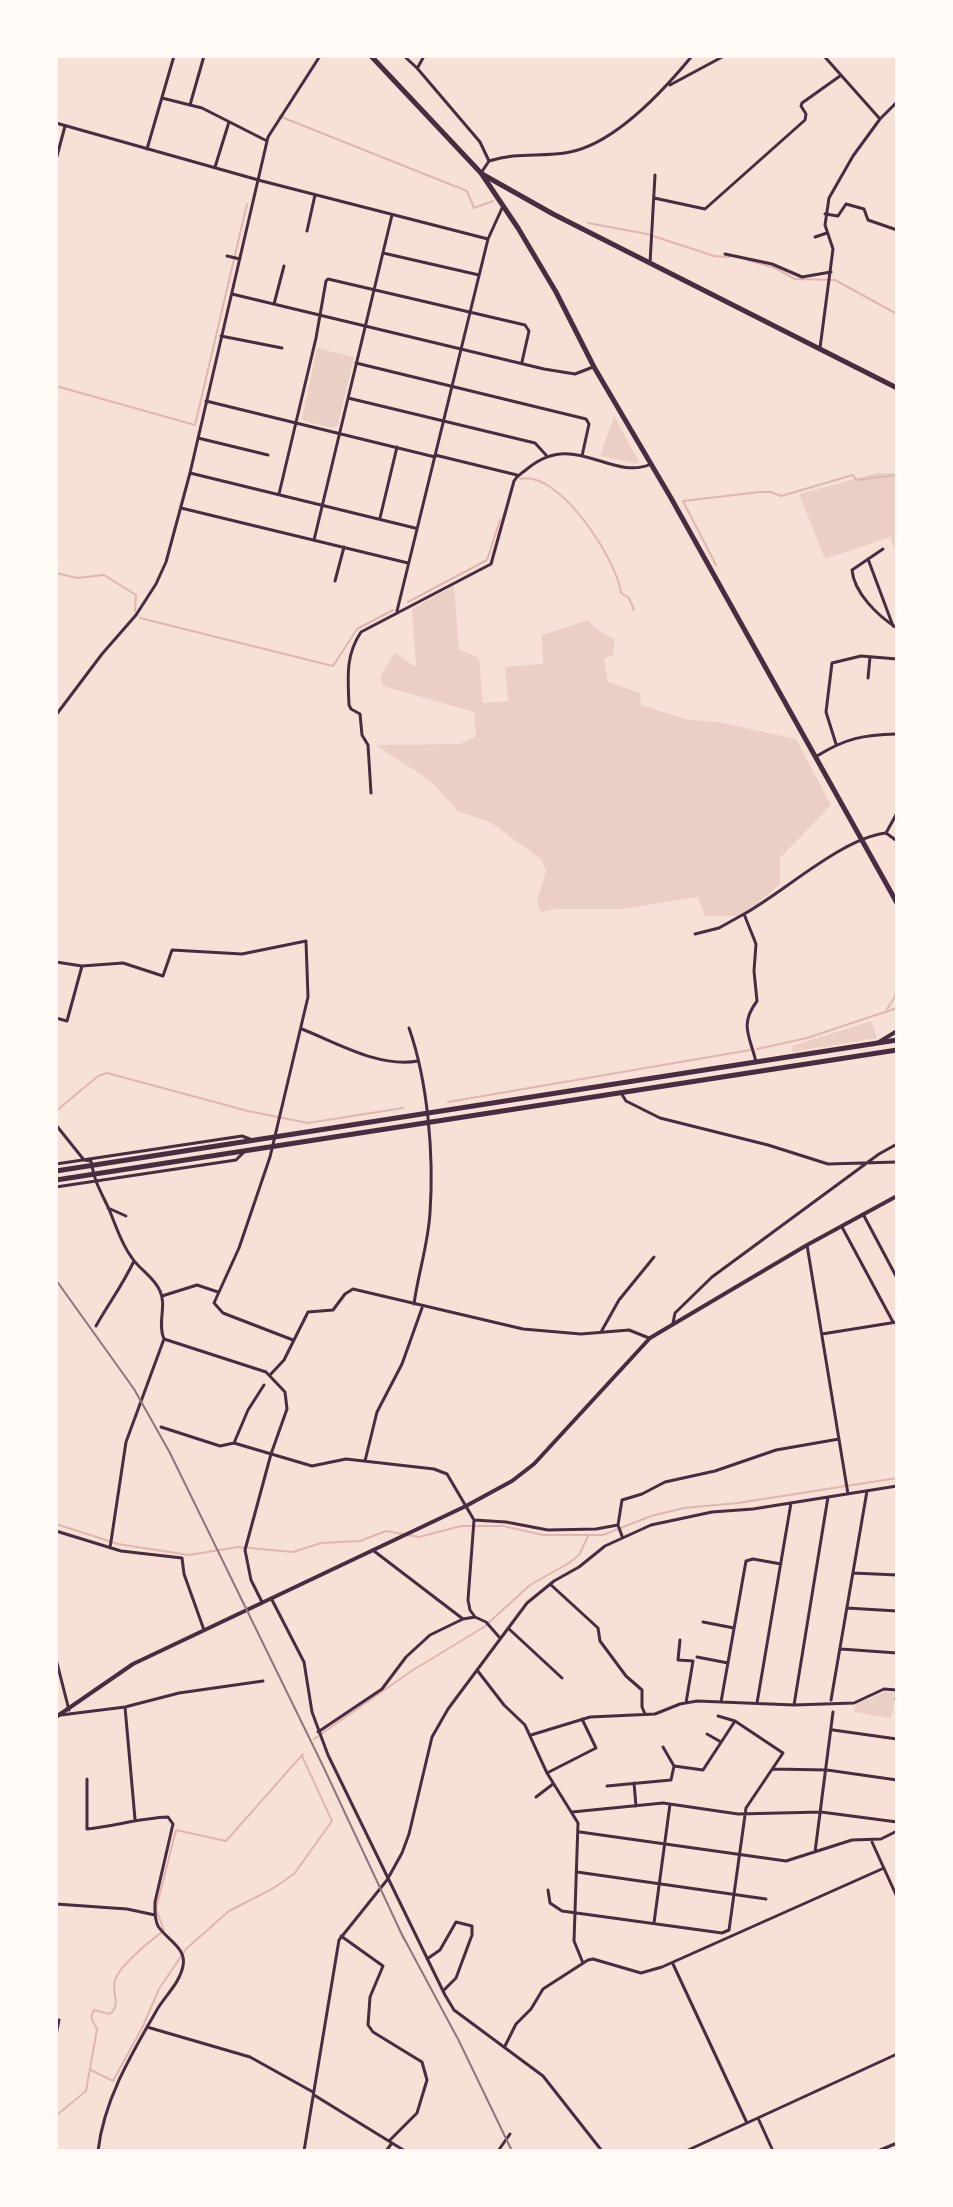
<!DOCTYPE html>
<html>
<head>
<meta charset="utf-8">
<style>
  body { margin:0 }
  #map { position:relative; width:953px; height:2207px; overflow:hidden; background:#f7e1d7; font-family:"Open Sans",sans-serif }
  canvas { display:block }
  .frame { position:absolute; inset:0; border:58px solid #fffaf5; pointer-events:none }
</style>
</head>
<body>
<div id="map">
<canvas width="953" height="2207"></canvas>
<div class="frame"></div>
</div>
<script>
const c = document.querySelector('canvas').getContext('2d');
c.lineJoin = 'round';
function paint(path, color) { c.fillStyle = color; c.fill(path, 'evenodd'); }
function strokePath(path, color, width, dash) { c.strokeStyle = color; c.lineWidth = width; c.lineCap = dash ? 'butt' : 'round'; c.setLineDash(dash || []); c.stroke(path); }
paint(new Path2D(`
  M317,348L354,357L338,425L333,428L304,421L302,418Z
  M614,416L639,462L638,464L600,456Z
  M877,473H897V555L890,537L825,559L799,494Z
  M454,586L459,649L479,658L483,703L508,701L505,667L543,664L542,635L588,620L595,628L614,639V655L604,659L608,682L640,693L641,705L688,720L718,722L796,739L831,805L780,858V884L743,916H705L698,897L622,909H555L541,912L537,901L546,871L542,860L490,822L458,811L432,782L376,745L460,744L476,736L474,712L383,686L380,677L395,653L416,667L412,609Z
  M871,1021L877,1038L792,1052V1046Z
  M885,1692L896,1693L891,1718L854,1712L855,1705Z`), '#ebcfc5');
strokePath(new Path2D(`
  M279,116L467,191L474,208L493,201
  M588,223L647,234L714,256L729,257
  M747,260L775,268L795,279L835,280L897,314
  M56,386L195,425L247,204
  M520,479C559,469 617,560 621,593L629,598L634,610
  M716,565L683,501L760,492H771L781,496L853,475L856,480L897,475
  M56,573L77,578L104,575L136,595L135,611
  M408,602L487,560L500,520
  M140,618L333,666L357,629L393,610
  M887,1009L895,997L897,981
  M757,1049L807,1038L897,1008
  M448,1102L750,1050
  M56,1111L98,1076L107,1073L248,1111L308,1123L403,1108
  M56,1524L118,1544L189,1555L238,1547L293,1552L321,1543L360,1541L386,1531L419,1537L461,1526H503L543,1535H603L651,1516L684,1508L738,1503L897,1478
  M314,1739L413,1670L484,1627L530,1585L569,1563L579,1555L588,1536
  M91,2070L113,2081L143,2026L159,1989L186,1949L229,1911L272,1889L294,1874L332,1821L302,1756
  M56,2124L58,2114L86,2091L97,2029C93,2022 89,2018 94,2010L110,2014C122,2004 111,1993 115,1980C121,1963 151,1941 164,1930L156,1909L176,1830L226,1841L303,1754`), '#dcb8b0', 2);
strokePath(new Path2D(`
  M404,56L417,68L480,142L489,161L481,173
  M824,56L880,119
  M418,67L424,56
  M670,85L724,56
  M162,98L202,108L267,141
  M190,105L204,56
  M56,123L262,181L488,239
  M147,149L174,56
  M56,160L65,126
  M489,161C519,151 541,158 570,152C615,143 664,90 692,56
  M215,167L229,122
  M654,198L705,209L805,120L806,114L801,106L802,103L840,76
  M825,214L838,216L846,204L864,209L868,220L897,230
  M307,231L315,195
  M815,237L827,233
  M383,253L479,275
  M725,254L772,264L802,277L831,272
  M227,256L240,259
  M650,263L655,175
  M232,294L544,369L575,374L593,367
  M274,304L284,266
  M221,336L282,348
  M820,348L833,249L825,225L829,198L853,156L880,119L897,102
  M356,363L586,419L589,424L582,456
  M348,398L535,443L546,455
  M206,401L435,457
  M198,438L268,455
  M435,455L517,475
  M190,473L415,528
  M279,494L316,338L326,281L328,279L525,325L529,331L522,362
  M181,508L408,563
  M380,518L397,447
  M314,540L392,215
  M883,549L852,570C854,593 878,616 897,628
  M868,559L893,626
  M335,581L344,547
  M397,611L488,239L503,206
  M868,678L870,657
  M56,715L102,654L136,615L156,584L166,562L190,473L268,137L320,56
  M836,744L826,712L832,663L861,656L897,659
  M817,756C846,738 863,735 897,734
  M371,793L368,745L362,735L360,714L351,709L349,705C348,678 345,656 361,632L491,564L514,481C518,474 521,474 527,469C574,429 611,482 651,464
  M886,833L897,841
  M695,934L719,928L744,914
  M56,962L82,966L123,963L163,976L172,950L242,954L306,941L308,997L270,1157L239,1248L214,1303L223,1313L293,1340
  M56,1018L67,1021L82,966
  M409,1028C428,1082 434,1156 430,1213C428,1245 418,1274 414,1304
  M302,1029C337,1043 379,1068 418,1061
  M756,1062C750,1036 739,1025 757,1001L754,971L756,944L744,914C784,892 842,838 886,833L897,813
  M621,1093L626,1101L660,1118L768,1145L828,1164L897,1162
  M56,1125L84,1160L91,1161C95,1183 99,1188 108,1207C116,1225 120,1242 132,1258C140,1270 154,1277 160,1291C167,1306 157,1323 164,1339L126,1442L110,1548
  M56,1164L242,1136L250,1139
  M56,1187L236,1160L245,1151
  M108,1208L126,1216
  M863,1214L897,1278
  M842,1227L893,1322
  M807,1245L848,1494
  M162,1296L197,1285L218,1292
  M673,1323L675,1313L712,1277L879,1154L897,1144
  M96,1326C109,1303 122,1286 134,1261
  M601,1332L619,1300L654,1257
  M822,1334L897,1322
  M164,1339L266,1372L285,1392L287,1409L271,1454L245,1550L251,1580L262,1602
  M270,1375L284,1360L308,1312L333,1310L345,1294L353,1289L523,1329L581,1334L629,1330L649,1338
  M264,1385L248,1410L234,1443L312,1466L346,1459L434,1469L447,1474L474,1520L506,1522L548,1530L596,1529L618,1525
  M161,1427L220,1446L234,1443
  M365,1461L377,1412L402,1364L422,1308
  M474,1520L468,1600L470,1610L475,1617
  M56,1531L121,1551L182,1558L184,1574L204,1630
  M622,1536L618,1525L622,1500L642,1494L665,1482L715,1471L776,1450L839,1439
  M374,1551L463,1619
  M853,1573L897,1575
  M550,1584L598,1628L600,1641L626,1676L642,1690V1707L645,1714
  M271,1598L304,1662L312,1712L328,1755L445,1995L454,2010L543,2076L602,2151
  M847,1608L897,1611
  M703,1622L734,1628
  M508,1628L562,1678
  M680,1640L678,1660L693,1661L686,1703
  M841,1649L897,1653
  M697,1657L728,1663
  M56,1659L69,1710
  M477,1670L504,1705L525,1725L547,1773L578,1823L574,1941L583,1963
  M896,1699H897
  M831,1700L867,1491
  M721,1702L746,1561L753,1559L781,1564
  M757,1703L791,1503
  M794,1705L828,1497
  M125,1707L135,1819
  M61,1715L125,1707L179,1693L263,1681
  M833,1730L897,1739
  M318,1732L382,1689L406,1657L430,1635L463,1619L475,1617L486,1622L500,1638
  M707,1734L721,1742
  M531,1735L590,1717L655,1714L680,1704L697,1701L794,1705L854,1703L884,1689L897,1690
  M663,1747L674,1766
  M773,1769L827,1770L897,1780
  M547,1773L596,1748L582,1719
  M87,1779V1829C115,1826 140,1818 168,1817L173,1824L155,1902C155,1910 154,1918 158,1926C167,1940 187,1948 183,1966C180,1982 167,1994 158,2008C132,2053 104,2099 98,2151
  M634,1783L636,1806
  M607,1786L671,1780L674,1766L703,1770L735,1721
  M536,1797L553,1784
  M572,1812L663,1803L738,1814L821,1812L897,1822
  M580,1832L786,1861L852,1840L881,1839L897,1831
  M872,1842L897,1897
  M815,1852L833,1712
  M577,1872L766,1899
  M548,1890L550,1903L562,1911L722,1933L729,1930L746,1808L783,1753L735,1721L718,1716
  M56,1904L127,1909L155,1915
  M654,1923L670,1804
  M341,1936L383,1966L370,1997L368,2025L373,2032L422,2062L427,2080L417,2113L389,2141
  M427,1959L440,1950L456,1922L472,1926V1935L456,1978L443,1991
  M673,1964L747,2123
  M147,2027L250,2057L313,2092
  M56,2035L59,2020
  M505,2046L516,2024L531,2009L543,1989L588,1960L593,1959L641,1973L662,1967L884,1868
  M314,2095L405,2151
  M758,2118L773,2151
  M304,2151L339,1940L387,1880L402,1853L409,1834L432,1737L448,1709L527,1603L554,1581L579,1567L605,1546L651,1525L712,1512L753,1509L897,1486
  M386,2151L392,2143
  M498,2151L510,2134
  M686,2151L897,2054
  M878,2151L897,2143`), '#4a2c40', 3);
strokePath(new Path2D(`
  M879,1042L897,1031
  M56,1717L133,1664L466,1506L512,1481L534,1464L650,1338L807,1245L897,1196`), '#4a2c40', 4);
strokePath(new Path2D(`
  M482,174L553,214L897,388`), '#4a2c40', 5);
strokePath(new Path2D(`
  M371,56L481,173L518,228L556,292L594,367L671,498L897,903
  M56,1171L897,1040
  M56,1180L897,1050`), '#4a2c40', 5);
strokePath(new Path2D(`
  M56,1280L134,1389L170,1453L323,1766L404,1939
  M399,1929L459,2041L512,2151`), '#8f747c', 2);
</script>
</body>
</html>
